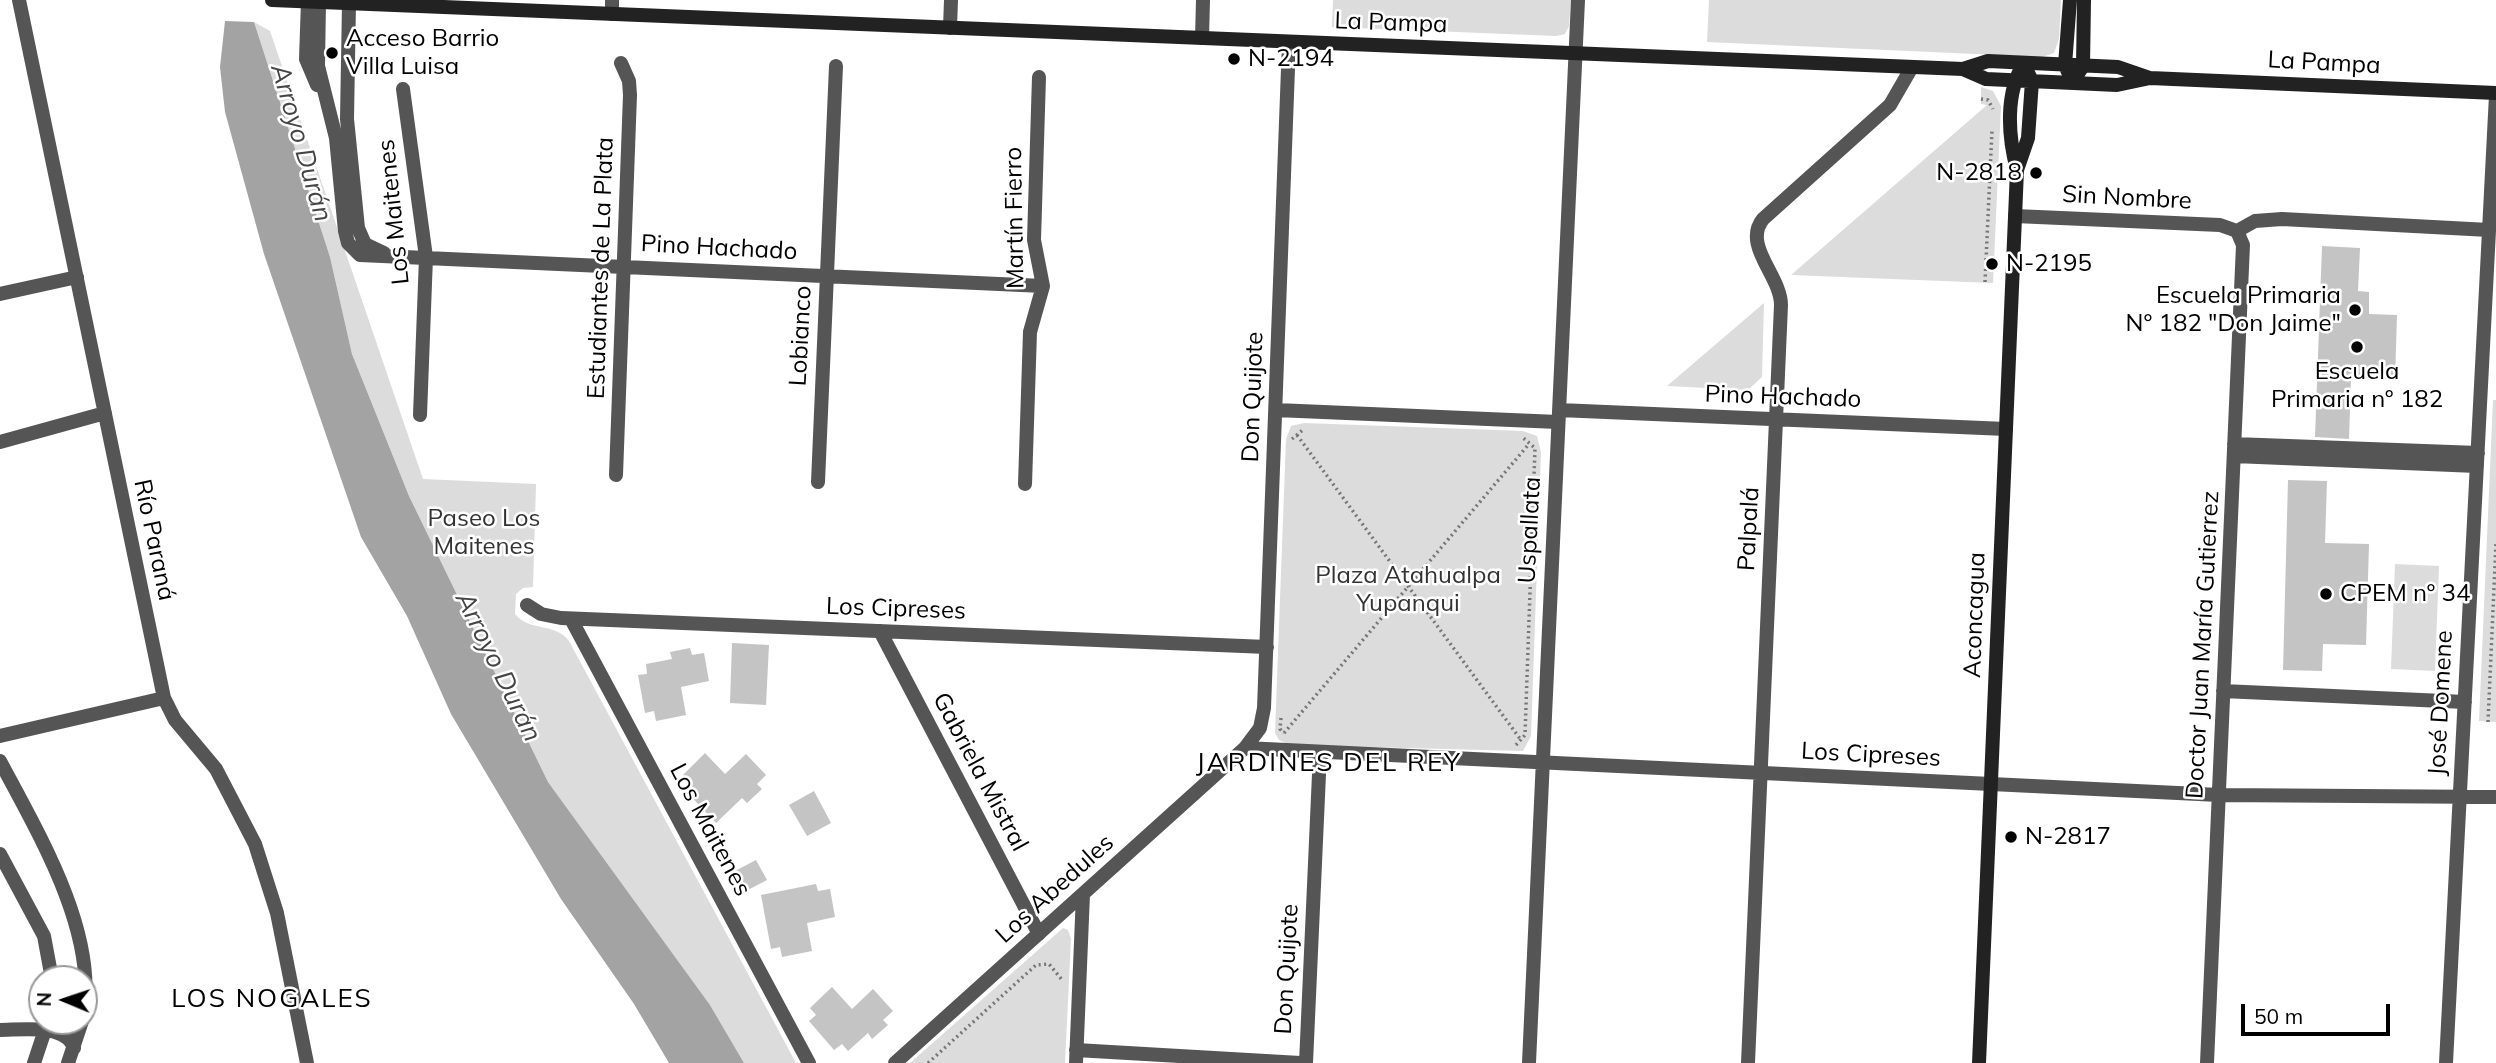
<!DOCTYPE html>
<html>
<head>
<meta charset="utf-8">
<style>
  body { margin:0 }
  #map { position:relative; width:2496px; height:1063px; overflow:hidden; background:#fff; font-family:Mulish,sans-serif }
  canvas { display:block }
  .north { position:absolute; left:28px; top:965px; width:70px; height:70px; box-sizing:border-box; background:#fff; border:2px solid #999; border-radius:50%; rotate:272deg; font-size:19px; font-weight:700; line-height:28px; text-align:center; color:#000 }
  .north::after { content:''; display:block; margin:auto; width:24px; height:32px; background:#000; clip-path:polygon(50% 0,100% 100%,50% 72%,0 100%) }
  .scale { position:absolute; left:2241px; top:1004px; width:149px; height:32px; box-sizing:border-box; border:4px solid #000; border-top:0; padding-left:9px; font-size:21px; line-height:24px; white-space:nowrap; color:#000; -webkit-text-stroke:5px #fff; paint-order:stroke }
</style>
</head>
<body>
<div id="map">
<canvas width="2496" height="1063"></canvas>
<div class="north">N</div>
<div class="scale">50 m</div>
</div>
<script>
const c = document.querySelector('canvas').getContext('2d');
c.lineJoin = 'round';
function paint(path, color) { c.fillStyle = color; c.fill(path, 'evenodd'); }
function strokePath(path, color, width, dash) { c.strokeStyle = color; c.lineWidth = width; c.lineCap = dash ? 'butt' : 'round'; c.setLineDash(dash || []); c.stroke(path); }
function drawText(font, color, halo, rows, align = 'center') {
  c.font = font + ' Mulish,sans-serif'; c.lineWidth = 5; c.setLineDash([]); c.textBaseline = 'middle'; c.strokeStyle = halo; c.fillStyle = color; for (const [text, x, y, turn = 0] of rows) {
    c.save(); c.translate(x, y); c.rotate((+turn || 0) * Math.PI / 180); c.textAlign = isNaN(turn) ? turn : align; if (halo) c.strokeText(text, 0, 0); c.fillText(text, 0, 0); c.restore();
  }
}
paint(new Path2D(`
  M1333,0H1571L1569,26L1565,34L1556,36L1332,27Z
  M1709,0H2061L2059,39L2054,53L2042,57L1707,42Z
  M254,22L270,31L423,479L536,484L533,587L523,588L516,594L515,614C529,632 555,622 569,641L796,1063H744L710,1005L548,782L409,496L352,354L330,257Z
  M1981,87L1993,91L2001,106L1993,283L1791,275L1987,105L1981,104Z
  M1764,303L1762,377L1748,390L1667,386Z
  M2493,400H2496V722L2479,721Z
  M1304,423L1523,431L1537,436L1541,452L1531,736L1523,751L1290,745L1279,740L1275,733L1286,439L1291,426Z
  M2395,564L2439,566L2435,671L2391,669Z
  M1063,928L1068,930L1071,939L1065,1063H910Z`), '#dcdcdc');
paint(new Path2D(`
  M225,21L254,22L330,257L352,354L409,496L548,782L710,1005L744,1063H669L634,1004L561,899L451,714L407,616L361,537L264,254L225,112L220,67Z`), '#a3a3a3');
paint(new Path2D(`
  M2322,246L2360,248L2358,291L2369,292V314L2397,315L2395,380L2351,378L2349,439L2315,437Z
  M2288,480L2327,481L2325,543L2369,544L2366,645L2323,644L2322,671L2283,670Z
  M732,643L769,645L766,705L730,703Z
  M690,648L692,655L704,653L709,681L681,687L686,715L656,721L654,711L645,713L638,675L647,674L646,664L672,659L670,652Z
  M705,753L725,774L746,754L766,775L757,784L762,789L747,803L742,798L716,823L683,788L690,782L683,775Z
  M814,791L831,823L807,836L789,805Z
  M756,860L767,880L746,891L735,871Z
  M816,884L818,891L830,889L835,917L807,923L812,951L782,957L780,947L771,949L761,895Z
  M832,987L852,1009L873,989L893,1011L883,1020L888,1025L872,1039L868,1033L848,1051L842,1044L834,1050L809,1021L816,1015L810,1008Z`), '#c4c4c4');
strokePath(new Path2D(`
  M1981,99L1988,100L1993,109
  M1985,282L1992,130
  M1297,435L1521,740
  M1292,439L1304,429
  M1281,718L1280,729L1284,733
  M2488,722L2496,543
  M1284,733L1529,444
  M1516,745L1525,735L1535,448L1522,437
  M928,1063L1036,965L1049,964L1063,981`), '#777', 3.5, [2, 3.5]);
strokePath(new Path2D(`
  M19,0L164,698L175,720L216,769L255,844L277,913L307,1063
  M308,1L306,59L317,85
  M319,2L318,66L336,138L345,231L348,243L360,255L1043,286
  M349,3L347,119L358,228L365,244L384,253
  M612,14V0
  M950,28L951,0
  M1202,38L1203,0
  M403,89L426,257L420,415
  M2015,216L2220,225L2237,231
  M2237,231L2255,221L2282,219L2489,230
  M0,294L77,277
  M1276,410L1558,422
  M1559,410L2006,429
  M0,442L105,413
  M2234,444L2478,453
  M2234,456L2477,466
  M616,475L630,95L629,81L621,63
  M818,482L836,66
  M1025,484L1030,332L1043,286L1034,240L1039,77
  M527,605L541,614L561,618L1267,647
  M571,619L809,1063
  M880,631L1039,934
  M2223,691L2465,702
  M0,736L164,698
  M1245,748L2219,795L2496,797
  M0,761C38,833 96,929 84,1010
  M0,854L44,936L52,979
  M0,1030C21,1030 66,1023 74,1048
  M1076,1050L1300,1063
  M34,1063L48,1021
  M68,1063L82,1021
  M895,1063L1245,748L1260,728L1264,708L1289,42
  M1076,1063L1083,894
  M1306,1063L1320,752
  M1529,1063L1578,0
  M1748,1063L1781,305C1781,276 1742,245 1763,219L1890,105L1912,67
  M2207,1063L2243,245L2237,231
  M2446,1063L2496,95`), '#555', 14);
strokePath(new Path2D(`
  M272,0L1963,69L1986,79L2117,85L2150,78
  M1963,69L1988,61L2118,67L2150,78L2496,93
  M2068,72L2065,65L2070,0
  M2079,72L2083,66L2084,0
  M2017,170L2028,138L2032,81L2028,73
  M1979,1063L2017,170C2008,136 2005,93 2024,63`), '#222', 14);
for (const [x, y, r, color] of [
  [332,53,7,"#000"],
  [1234,59,7,"#000"],
  [2036,173,7,"#000"],
  [1992,264,7,"#000"],
  [2355,310,7,"#000"],
  [2357,347,7,"#000"],
  [2326,594,7,"#000"],
  [2011,837,7,"#000"]
]) { const dot = new Path2D(); dot.arc(x, y, r, 0, 2 * Math.PI); c.fillStyle = color; c.fill(dot); strokePath(dot, '#fff', 2.5); }
drawText('24px', '#000', '#fff', [
  ["La Pampa",1391,23,2],
  ["La Pampa",2324,63,3],
  ["Sin Nombre",2127,198,3],
  ["Los Maitenes",394,212,-96],
  ["Martín Fierro",1015,218,-91],
  ["Pino Hachado",719,248,3],
  ["Estudiantes de La Plata",601,268,-88],
  ["Lobianco",801,336,-87],
  ["Don Quijote",1253,397,-88],
  ["Pino Hachado",1783,397,2],
  ["Palpalá",1749,529,-87],
  ["Uspallata",1530,530,-87],
  ["Río Paraná",154,540,78],
  ["Los Cipreses",896,609,2],
  ["Aconcagua",1975,615,-88],
  ["Doctor Juan María Gutierrez",2203,645,-87],
  ["José Domene",2441,703,-87],
  ["Los Cipreses",1871,755,3],
  ["Gabriela Mistral",980,772,62],
  ["Los Maitenes",710,830,62],
  ["Los Abedules",1055,889,-42],
  ["Don Quijote",1287,969,-87]
]);
drawText('24px', '#000', '#fff', [
  ["Acceso Barrio",346,39],
  ["Villa Luisa",346,67],
  ["N-2194",1248,59],
  ["N-2818",2022,173,"right"],
  ["N-2195",2006,264],
  ["Escuela Primaria",2341,296,"right"],
  ["N° 182 \"Don Jaime\"",2341,324,"right"],
  ["Escuela",2357,372,"center"],
  ["Primaria n° 182",2357,400,"center"],
  ["CPEM n° 34",2340,594],
  ["N-2817",2025,837]
], 'left');
drawText('24px', '#333', '#fff', [
  ["Paseo Los",484,519],
  ["Maitenes",484,547],
  ["Plaza Atahualpa",1408,576],
  ["Yupanqui",1408,604]
]);
drawText('italic 26px', '#444', '#fff', [
  ["Arroyo Durán",301,143,74],
  ["Arroyo Durán",498,667,64]
]);
c.letterSpacing = '2px';
drawText('26px', '#000', '#fff', [
  ["JARDINES DEL REY",1329,763],
  ["LOS NOGALES",272,999]
]);
c.letterSpacing = '0px';
</script>
</body>
</html>
